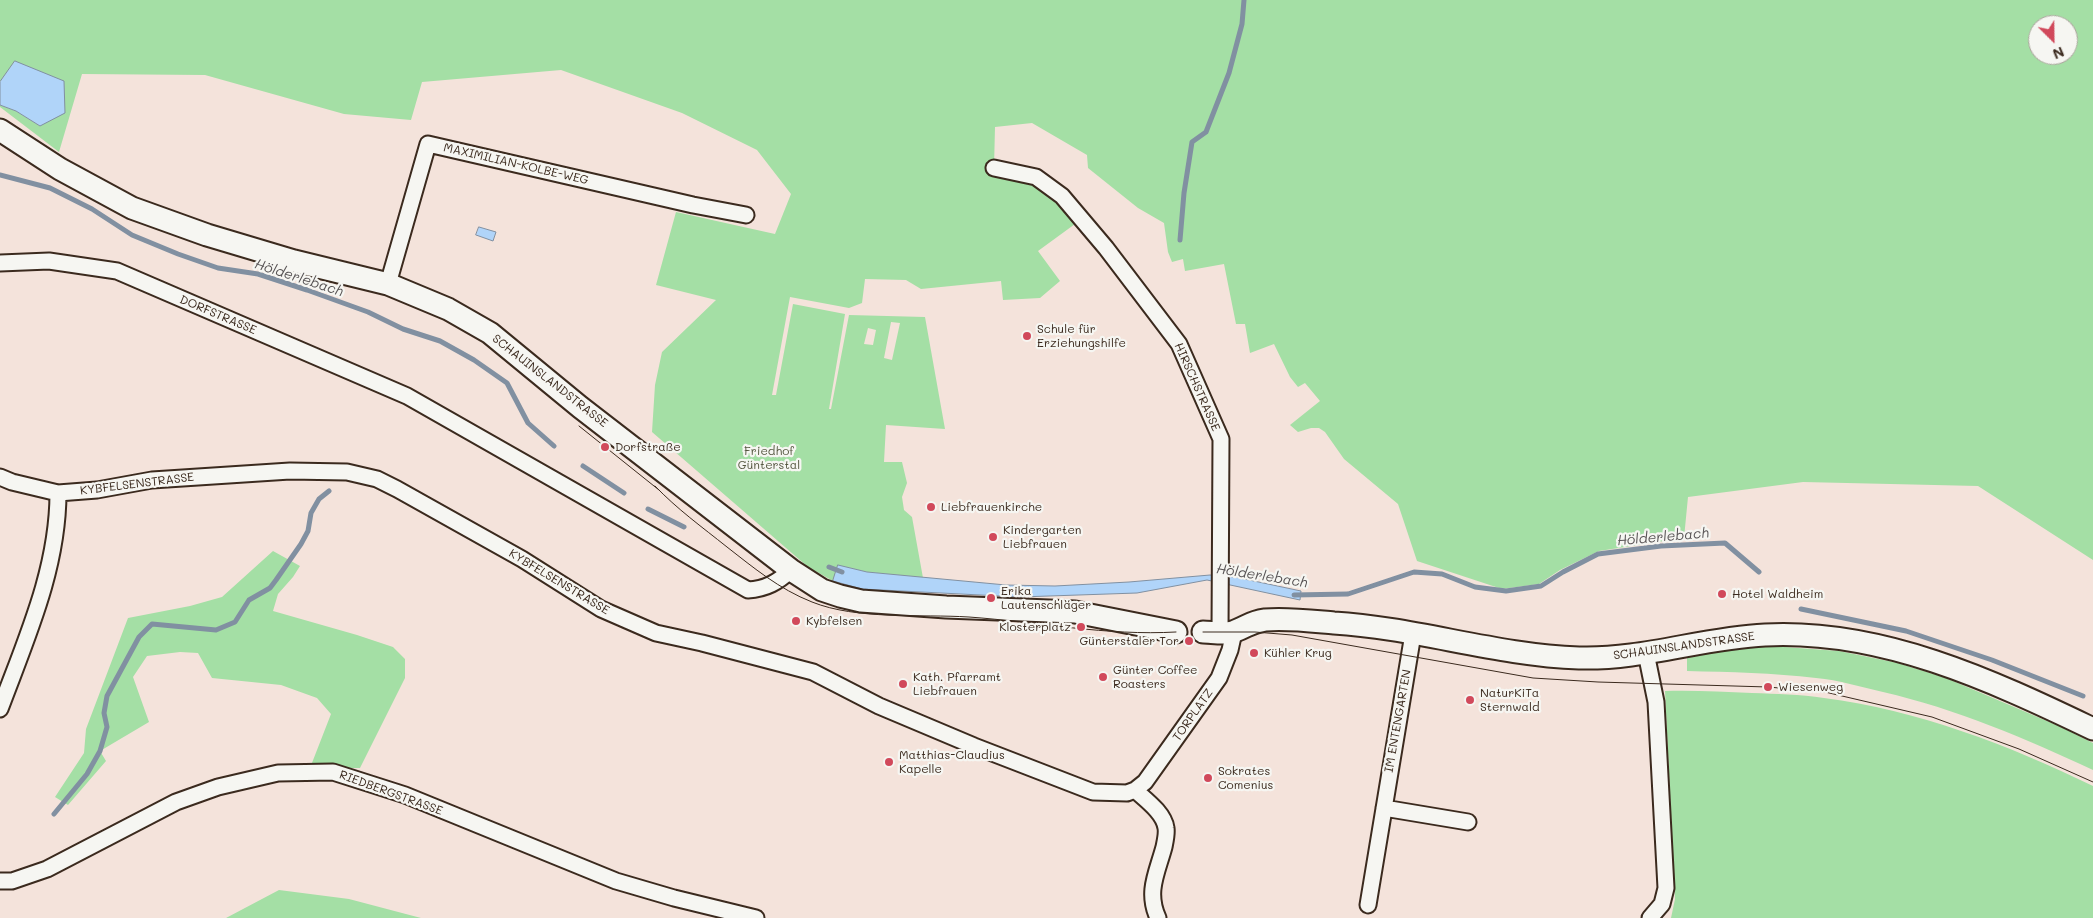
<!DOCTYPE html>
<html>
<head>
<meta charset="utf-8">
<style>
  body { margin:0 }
  #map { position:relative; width:2093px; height:918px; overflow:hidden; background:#f4e3db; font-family:Mali,sans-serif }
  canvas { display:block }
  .north { position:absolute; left:2028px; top:15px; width:50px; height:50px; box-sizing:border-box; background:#f6f6f2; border:1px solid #aba49d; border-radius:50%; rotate:157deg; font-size:14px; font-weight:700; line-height:20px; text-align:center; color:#3b2a1e }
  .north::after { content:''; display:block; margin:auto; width:18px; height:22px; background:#d1495b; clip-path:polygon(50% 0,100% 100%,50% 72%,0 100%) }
</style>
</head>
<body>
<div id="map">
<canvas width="2093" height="918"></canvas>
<div class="north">N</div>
</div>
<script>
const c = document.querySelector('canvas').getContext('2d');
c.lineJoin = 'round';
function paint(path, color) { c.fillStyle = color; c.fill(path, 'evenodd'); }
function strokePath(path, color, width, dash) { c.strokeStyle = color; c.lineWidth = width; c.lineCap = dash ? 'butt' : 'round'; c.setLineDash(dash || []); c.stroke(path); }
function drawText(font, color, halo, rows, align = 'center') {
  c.font = font + ' Mali,sans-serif'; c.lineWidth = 4.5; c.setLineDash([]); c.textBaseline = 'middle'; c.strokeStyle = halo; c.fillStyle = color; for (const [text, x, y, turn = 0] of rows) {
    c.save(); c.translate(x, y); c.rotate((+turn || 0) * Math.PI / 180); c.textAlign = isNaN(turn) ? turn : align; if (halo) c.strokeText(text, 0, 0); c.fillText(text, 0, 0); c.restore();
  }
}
paint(new Path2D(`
  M0,0H2093V560L1978,486L1803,482L1688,497L1684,538L1599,551L1560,570L1539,584L1502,589L1417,561L1398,504L1344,459L1325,432L1319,428H1311L1298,432L1290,425L1320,401L1305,383L1298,387L1290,377L1274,344L1250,353L1245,324H1236L1224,264L1185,271L1183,259L1172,262L1168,252L1164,223L1138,208L1088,168L1087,155L1032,123L995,127L994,168L995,175L1035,185L1057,199L1075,224L1038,251L1060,281L1040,298L1003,300L1001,281L921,289L906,280L865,279L862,303L849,308L790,297L772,395H776L793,304L845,314L829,409H831L849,315L925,317L945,429L886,425L884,462H902L907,483L902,497L904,510L912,517L923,578L867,572L838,566L833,581L808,567L652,432L655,385L662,352L716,300L656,285L676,212L775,234L791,194L757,150L682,113L561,70L422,82L411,120L344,114L205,75L82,74L59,152L0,107V105L16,111L40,126L15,61L0,82ZM2038,25H2068V55H2038ZM891,322L900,323L892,360L884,358ZM868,328L876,330L873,345L864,344Z
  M273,551L300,566L293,577L278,594L273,611L357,635L393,647L405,659V678L360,768H310L331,714L317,698L281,685L212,678L198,653L180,652L147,656L133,677L149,722L100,751L106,761L68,805L55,797L84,753L86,729L128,618L190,606L222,597Z
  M1771,646L1839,651L1898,663L1946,678L2061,727L2093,743V770C2025,738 1956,709 1883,692C1861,687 1839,680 1816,678C1773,673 1730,672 1687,671V658L1721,651Z
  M1665,691C1694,690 1723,692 1752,693C1776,694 1800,694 1824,698C1917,710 2009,745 2093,786V918H1671L1675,899Z
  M279,890L349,899L421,918H226Z`), '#a4dfa5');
const water = new Path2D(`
  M15,61L64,81L65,113L40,126L16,111L0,105V82Z
  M479,227L496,232L493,241L476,235Z
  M838,565L867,572L1006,585L1055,586L1129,582L1210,575L1235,577L1301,591L1300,600L1207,580L1137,593L1020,597L862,589L833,581Z`);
paint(water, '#b0d4f9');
strokePath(water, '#8190a1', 1);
strokePath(new Path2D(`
  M0,175L50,188L92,209L132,235L178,254L218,268L258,274L307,290L368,312L403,329L440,341L474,360L507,383L528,423L554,446
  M1180,240L1184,193L1192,142L1206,132L1229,73L1242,24L1244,0
  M583,466L624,493
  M648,509L684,527
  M829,567L842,572
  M1294,595L1348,594L1414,572L1442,574L1475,587L1506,591L1541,586L1563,572L1598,554L1661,546L1725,543L1759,572
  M1801,609L1906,631L1992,660L2083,696
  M54,814L87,774L100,751L107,727L104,713L107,696L139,637L152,624L216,630L235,622L249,600L270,588L276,580L301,544L308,531L311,513L319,499L329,491`), '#8190a1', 5);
const minor = new Path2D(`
  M994,168L1036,177L1062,196L1106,248L1179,344L1221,439L1220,632
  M0,263L49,261L117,271L407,396L748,590C766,589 778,582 791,570
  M388,284L428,144L693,205L746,215
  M0,477L12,482L58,493L97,490L152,480L290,471L347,472L377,479L397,489L522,559L601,609L656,633L702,643L813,672L879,706L974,746L1093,792L1127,793L1135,790L1145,782L1219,678L1230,650L1234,632
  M1646,653L1656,702L1666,888L1662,904L1650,918
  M0,709C26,639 58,569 58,493
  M1135,790C1146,800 1164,813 1166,828C1167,834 1165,842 1164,847C1157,873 1146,892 1158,918
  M1384,808L1468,822
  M0,881H12L47,869L176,802L218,787L278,773L333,772L405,795L616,881L674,898L756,918
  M1368,905L1413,634`);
const secondary = new Path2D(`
  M0,130L60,169L132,208L207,235L294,261L388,284L448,309L490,333L580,407L791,570L822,590L840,596L861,601L946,607L1075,612L1176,632
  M1203,632C1212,632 1226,635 1235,631C1247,627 1250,622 1265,620C1287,618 1311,621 1334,623C1416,628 1496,655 1579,658C1642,660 1702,638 1765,635C1881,629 1991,680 2093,729`);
strokePath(minor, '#3b2a1e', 19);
strokePath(secondary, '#3b2a1e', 25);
strokePath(minor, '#f6f6f2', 15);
strokePath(secondary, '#f6f6f2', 21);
strokePath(new Path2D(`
  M579,426L659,490
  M655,486C677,509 702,527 727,547C754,568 779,589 812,602C857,620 920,614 969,617C1038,622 1107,636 1176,632
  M1203,632H1255L1292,635L1533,678L1598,682L1768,687L1825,692L1932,717L2019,749L2093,782`), '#3b2a1e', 1);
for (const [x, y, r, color] of [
  [1027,336,5,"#d1495b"],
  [605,447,5,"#d1495b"],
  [931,507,5,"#d1495b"],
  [993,537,5,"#d1495b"],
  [1722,594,5,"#d1495b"],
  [991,598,5,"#d1495b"],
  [796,621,5,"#d1495b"],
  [1081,627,5,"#d1495b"],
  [1189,641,5,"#d1495b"],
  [1254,653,5,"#d1495b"],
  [1103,677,5,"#d1495b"],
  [903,684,5,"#d1495b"],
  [1768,687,5,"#d1495b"],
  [1470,700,5,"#d1495b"],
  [889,762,5,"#d1495b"],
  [1208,778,5,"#d1495b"]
]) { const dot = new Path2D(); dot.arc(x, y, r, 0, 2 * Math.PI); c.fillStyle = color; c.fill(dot); strokePath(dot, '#f6f6f2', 2); }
drawText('12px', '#3b2a1e', '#f6f6f2', [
  ["MAXIMILIAN-KOLBE-WEG",516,164,13],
  ["DORFSTRASSE",218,315,23],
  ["SCHAUINSLANDSTRASSE",550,381,38],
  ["HIRSCHSTRASSE",1197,387,66],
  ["KYBFELSENSTRASSE",137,484,-7],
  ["KYBFELSENSTRASSE",559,582,31],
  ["SCHAUINSLANDSTRASSE",1684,646,-8],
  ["TORPLATZ",1193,715,-55],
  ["IM ENTENGARTEN",1398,721,-80],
  ["RIEDBERGSTRASSE",391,793,20]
]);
drawText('12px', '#3b2a1e', '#f6f6f2', [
  ["Schule für",1037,329],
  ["Erziehungshilfe",1037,343],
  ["Dorfstraße",615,447],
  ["Liebfrauenkirche",941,507],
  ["Kindergarten",1003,530],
  ["Liebfrauen",1003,544],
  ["Erika",1001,591],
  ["Lautenschläger",1001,605],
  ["Hotel Waldheim",1732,594],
  ["Kybfelsen",806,621],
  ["Klosterplatz",1071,627,"right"],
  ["Günterstaler Tor",1179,641,"right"],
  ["Kühler Krug",1264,653],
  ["Günter Coffee",1113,670],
  ["Roasters",1113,684],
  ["Kath. Pfarramt",913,677],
  ["Liebfrauen",913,691],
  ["Wiesenweg",1778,687],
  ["NaturKiTa",1480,693],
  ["Sternwald",1480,707],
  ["Matthias-Claudius",899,755],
  ["Kapelle",899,769],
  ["Sokrates",1218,771],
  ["Comenius",1218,785]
], 'left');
drawText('12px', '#555740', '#f6f6f2', [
  ["Friedhof",769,451],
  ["Günterstal",769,465]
]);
drawText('italic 14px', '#585455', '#f6f6f2', [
  ["Hölderlebach",299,278,18],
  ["Hölderlebach",1663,537,-5],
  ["Hölderlebach",1262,576,9]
]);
</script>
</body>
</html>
